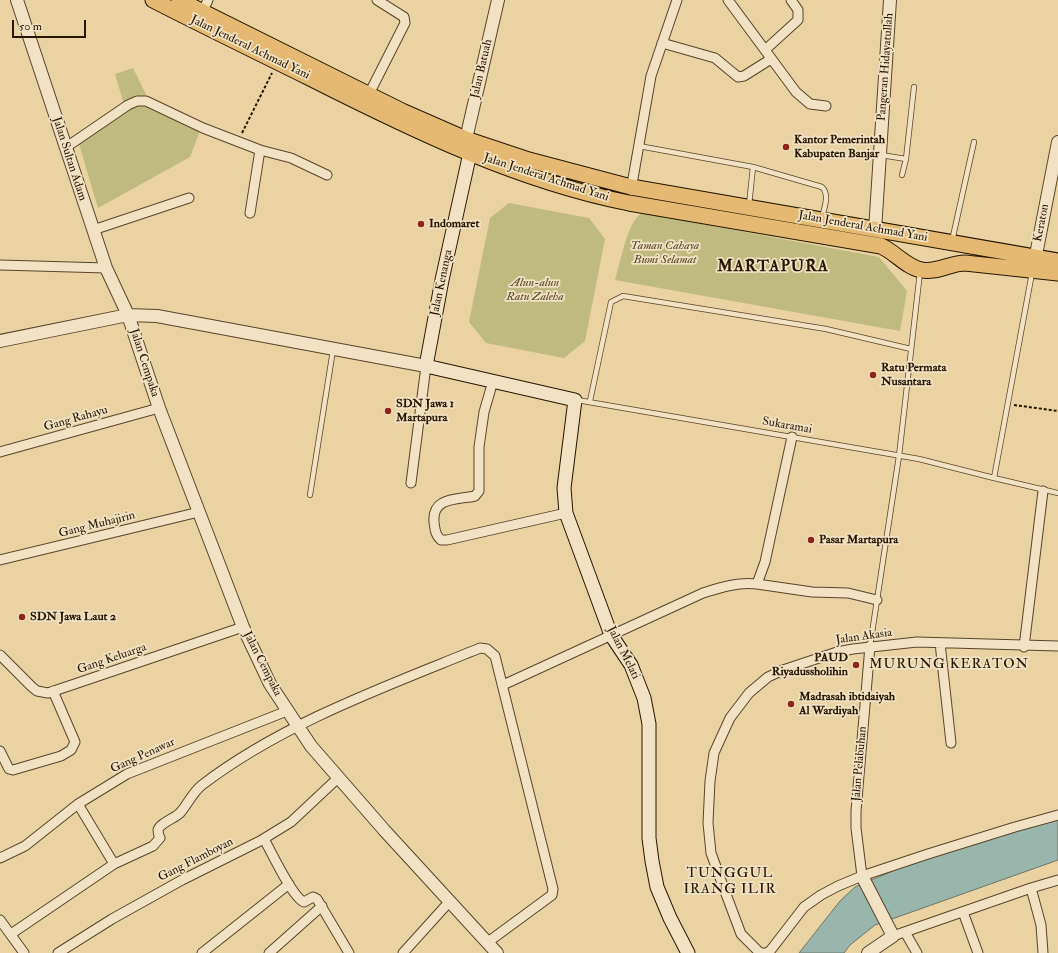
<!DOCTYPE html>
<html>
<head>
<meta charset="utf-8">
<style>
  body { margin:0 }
  #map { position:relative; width:1058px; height:953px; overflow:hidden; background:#ead2a3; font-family:"IM FELL Double Pica",serif }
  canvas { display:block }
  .scale { position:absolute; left:12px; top:20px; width:74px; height:18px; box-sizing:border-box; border:2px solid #261600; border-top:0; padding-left:5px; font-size:12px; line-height:14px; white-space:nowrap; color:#261600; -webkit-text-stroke:3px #f1e2c3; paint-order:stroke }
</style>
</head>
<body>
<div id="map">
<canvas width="1058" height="953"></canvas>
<div class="scale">50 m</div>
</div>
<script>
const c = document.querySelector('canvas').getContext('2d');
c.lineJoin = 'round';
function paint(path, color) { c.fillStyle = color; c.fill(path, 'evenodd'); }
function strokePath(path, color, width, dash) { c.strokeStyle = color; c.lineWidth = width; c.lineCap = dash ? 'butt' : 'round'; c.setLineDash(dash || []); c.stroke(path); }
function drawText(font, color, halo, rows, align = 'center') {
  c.font = font + ' "IM FELL Double Pica",serif'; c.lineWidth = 3.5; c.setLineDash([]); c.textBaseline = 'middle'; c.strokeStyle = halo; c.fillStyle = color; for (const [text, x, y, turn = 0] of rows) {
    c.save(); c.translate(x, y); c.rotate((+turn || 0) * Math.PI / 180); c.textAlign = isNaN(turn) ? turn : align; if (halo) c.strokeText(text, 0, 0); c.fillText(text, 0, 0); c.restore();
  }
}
paint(new Path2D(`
  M133,68L154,111L200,131L190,157L98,208L79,144L126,111L115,74Z
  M509,203L589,218L605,239L585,341L564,358L486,343L469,322L490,218Z
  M643,213L879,257L907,291L900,331L615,280C620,265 628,217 643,213Z`), '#beba80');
const water = new Path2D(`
  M1058,818V860L875,925L850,945L844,953H799L840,901L855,887L914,862Z`);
paint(water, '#99b6ad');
strokePath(water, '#6b7668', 1);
const service = new Path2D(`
  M639,146L753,167L822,187C830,195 824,208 822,218
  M881,155L906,159
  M902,175L906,159L914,87
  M749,205L753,167
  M952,241L974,142
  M1032,273L994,478L1058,493
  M577,400L919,459L994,478
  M590,401L611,302L623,296L826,329L911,349
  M310,495L333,350
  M870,646L899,456L920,272`);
const minor = new Path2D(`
  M728,0L796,92L810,104L826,106
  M203,11L208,0
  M662,43L715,58L738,77L744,76L771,59
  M765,50L798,20V10L791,0
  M369,94L405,23L404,17L377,0
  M65,148L128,105L137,101H146L203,128L260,150
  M631,190L651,76L677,0
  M250,213L260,150L291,158L327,175
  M93,230L189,198
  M0,265L106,268
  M493,381L484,412L479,447V491L475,496C456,500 432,497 434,522C435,529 435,535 441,540H447L566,513
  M0,452L159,408
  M411,483L426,366
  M0,560L199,512
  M757,584L812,592L848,593L877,600
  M940,643L951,743
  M1024,647L1043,491
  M0,655L32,687L37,691L48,693L243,627
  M503,685L703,593C722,587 738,582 757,584L765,562L792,437
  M0,751L9,769L13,770L61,756L71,750L75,742L53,691
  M78,804L114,864
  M264,839C271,851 292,897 304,902L313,897L317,899L349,953
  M0,858L25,846L78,804L127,774L287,711
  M862,876L856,828V811L870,646
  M1031,888L1041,925L1043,953
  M963,912L978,953
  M0,920L24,953
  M905,932L917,953
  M11,934L114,864L153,846L160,838C159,836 158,832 158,830C160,823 175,818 180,813C188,804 192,793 202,785C283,723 387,686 480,648L487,649L495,656L553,889L552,895L488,942
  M893,936L1031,888L1058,880
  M58,953L112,919L182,880L260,841L291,822L338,778
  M202,953L289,884
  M269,953L322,906
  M403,953L450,901
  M763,953L759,952L741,934L726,894L711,853L708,823L710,781L714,753L730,718L749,693L768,677L783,670L837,652L853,649L917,642L1058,646
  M766,953L770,951L804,907L821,895L838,886L862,876L928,854L1015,827L1058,815`);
const tertiary = new Path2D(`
  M17,0L106,268L128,315L159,408L243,627L270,684L311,746L385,831L497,953
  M466,139L498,0
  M875,230L890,0
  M1034,265L1058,142
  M0,341L128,315L157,316L426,366
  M862,876L893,936L868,953`);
const secondary = new Path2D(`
  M470,153L442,280L426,366L575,400L564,488L566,513L611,635L631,665L644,698L649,724V838L652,861L657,887L670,918L688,953`);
const trunk = new Path2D(`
  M153,0C206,27 259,53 312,79C413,130 518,181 629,203L881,246C895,252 907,268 922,270C936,273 951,263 965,263L1058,273
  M179,0L402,111L466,139L529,160L631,187L1058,261`);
strokePath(service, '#574529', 6);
strokePath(minor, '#574529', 11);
strokePath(tertiary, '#574529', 14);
strokePath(secondary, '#261600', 15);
strokePath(trunk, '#261600', 17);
strokePath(new Path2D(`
  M242,133L272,73
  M1014,405L1058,411`), '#261600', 2, [3, 2]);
strokePath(service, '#f1e2c3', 4.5);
strokePath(minor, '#f1e2c3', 9);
strokePath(tertiary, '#f1e2c3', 12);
strokePath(secondary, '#f1e2c3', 13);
strokePath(trunk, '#e5b972', 15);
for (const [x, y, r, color] of [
  [786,147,4,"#8f2418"],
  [421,224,4,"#8f2418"],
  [873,375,4,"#8f2418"],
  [388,411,4,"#8f2418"],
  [811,540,4,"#8f2418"],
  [22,617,4,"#8f2418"],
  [856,665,4,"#8f2418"],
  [791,704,4,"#8f2418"]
]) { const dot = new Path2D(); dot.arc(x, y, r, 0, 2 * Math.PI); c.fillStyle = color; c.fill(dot); strokePath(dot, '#f1e2c3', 1.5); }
drawText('12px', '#261600', '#f1e2c3', [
  ["Jalan Jenderal Achmad Yani",250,48,26],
  ["Pangeran Hidayatullah",886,67,-86],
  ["Jalan Batuah",482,69,-77],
  ["Jalan Sultan Adam",69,159,72],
  ["Jalan Jenderal Achmad Yani",546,178,18],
  ["Keraton",1042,223,-79],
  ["Jalan Jenderal Achmad Yani",863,227,10],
  ["Jalan Kenanga",442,283,-78],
  ["Jalan Cempaka",144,363,72],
  ["Gang Rahayu",76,419,-16],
  ["Sukaramai",787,426,10],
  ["Gang Muhajirin",97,525,-14],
  ["Jalan Akasia",864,637,-8],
  ["Jalan Melati",623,653,63],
  ["Gang Keluarga",112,659,-19],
  ["Jalan Cempaka",262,664,63],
  ["Gang Penawar",143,756,-24],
  ["Jalan Pelabuhan",860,764,-85],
  ["Gang Flamboyan",196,860,-27]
]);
drawText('bold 12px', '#261600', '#f1e2c3', [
  ["Kantor Pemerintah",794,140],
  ["Kabupaten Banjar",794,154],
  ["Indomaret",429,224],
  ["Ratu Permata",881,368],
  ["Nusantara",881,382],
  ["SDN Jawa 1",396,404],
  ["Martapura",396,418],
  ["Pasar Martapura",819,540],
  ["SDN Jawa Laut 2",30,617],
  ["PAUD",848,658,"right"],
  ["Riyadussholihin",848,672,"right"],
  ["Madrasah ibtidaiyah",799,697],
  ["Al Wardiyah",799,711]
], 'left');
drawText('italic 12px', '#544726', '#f1e2c3', [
  ["Taman Cahaya",665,246],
  ["Bumi Selamat",665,260],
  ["Alun-alun",535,283],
  ["Ratu Zaleha",535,297]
]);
c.letterSpacing = '1px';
drawText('14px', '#261600', '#f1e2c3', [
  ["MURUNG KERATON",949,665],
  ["TUNGGUL",730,874],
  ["IRANG ILIR",730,890]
]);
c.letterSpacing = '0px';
c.letterSpacing = '1px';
drawText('bold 16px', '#261600', '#f1e2c3', [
  ["MARTAPURA",773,268]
]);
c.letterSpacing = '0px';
</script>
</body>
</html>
